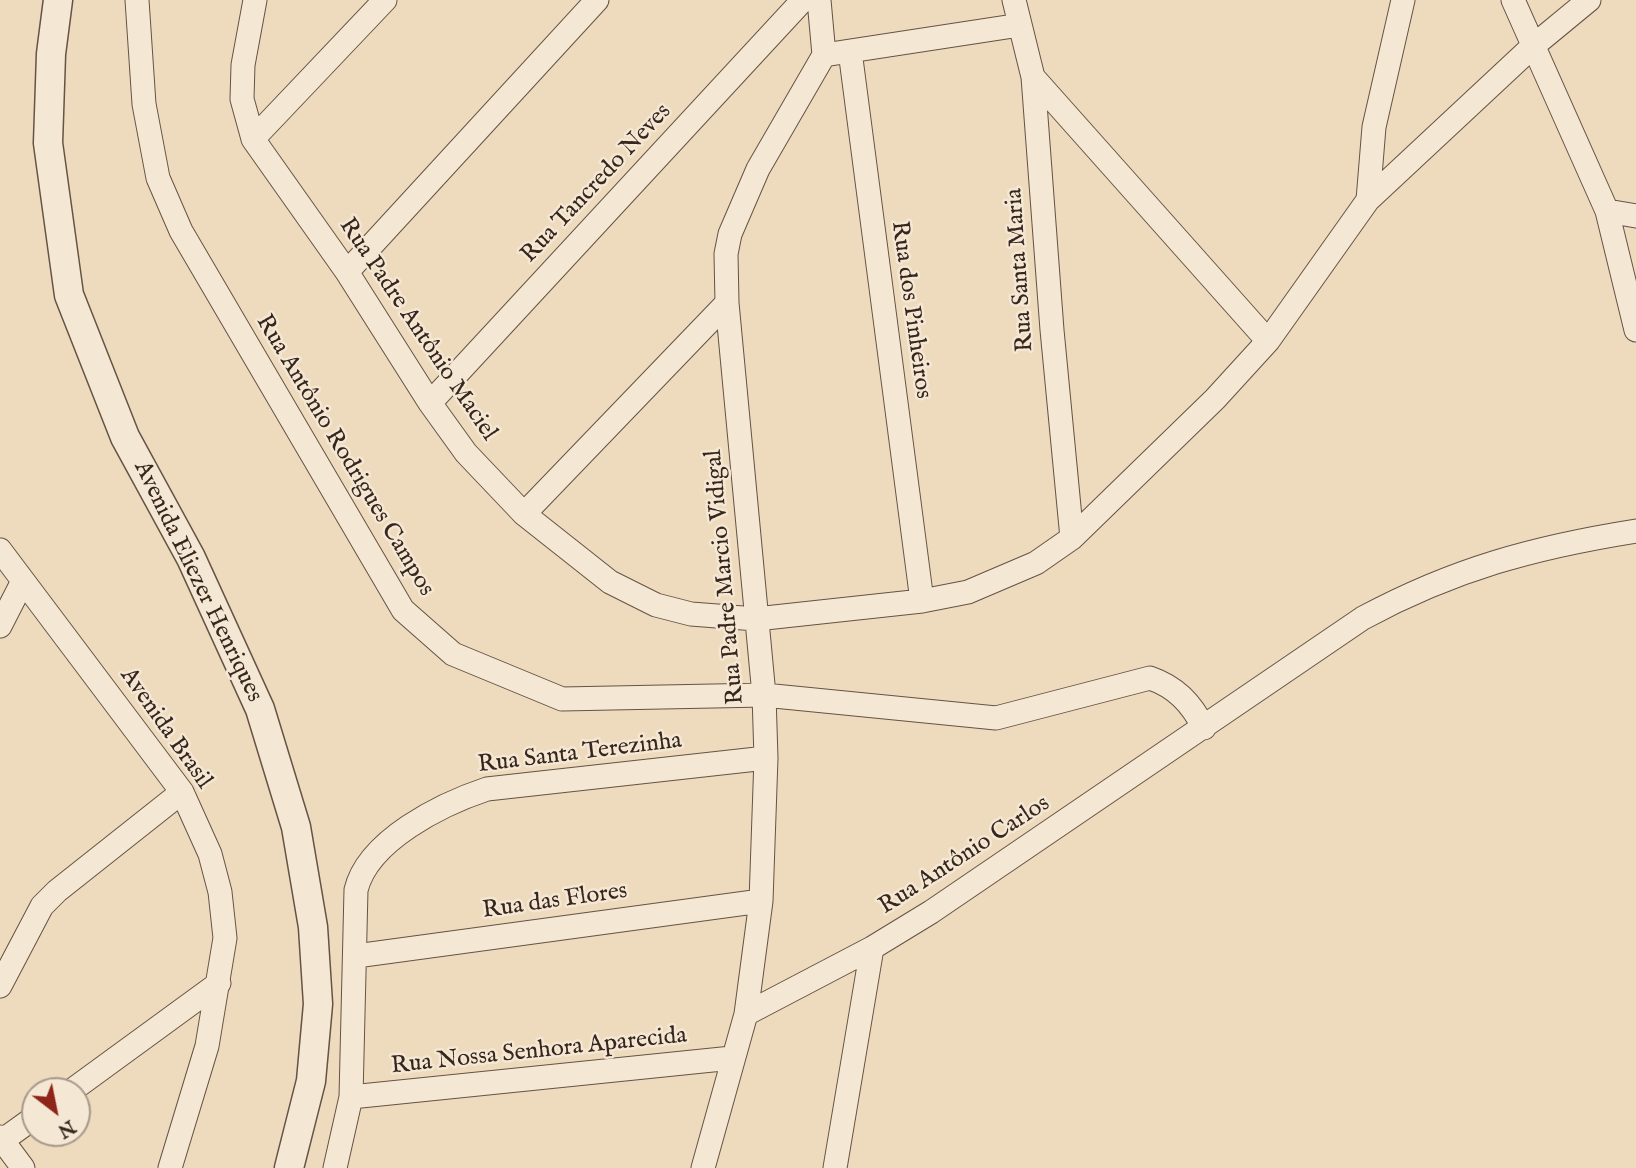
<!DOCTYPE html>
<html>
<head>
<meta charset="utf-8">
<style>
  body { margin:0 }
  #map { position:relative; width:1636px; height:1168px; overflow:hidden; background:#eedabc; font-family:"IM FELL English",serif }
  canvas { display:block }
  .north { position:absolute; left:21px; top:1077px; width:70px; height:70px; box-sizing:border-box; background:#f4e7d3; border:2px solid #a89a8b; border-radius:50%; rotate:148deg; font-size:19px; font-weight:700; line-height:28px; text-align:center; color:#37261e }
  .north::after { content:''; display:block; margin:auto; width:24px; height:32px; background:#8f2418; clip-path:polygon(50% 0,100% 100%,50% 72%,0 100%) }
</style>
</head>
<body>
<div id="map">
<canvas width="1636" height="1168"></canvas>
<div class="north">N</div>
</div>
<script>
const c = document.querySelector('canvas').getContext('2d');
c.lineJoin = 'round';
function strokePath(path, color, width, dash) { c.strokeStyle = color; c.lineWidth = width; c.lineCap = dash ? 'butt' : 'round'; c.setLineDash(dash || []); c.stroke(path); }
function drawText(font, color, halo, rows, align = 'center') {
  c.font = font + ' "IM FELL English",serif'; c.lineWidth = 5; c.setLineDash([]); c.textBaseline = 'middle'; c.strokeStyle = halo; c.fillStyle = color; for (const [text, x, y, turn = 0] of rows) {
    c.save(); c.translate(x, y); c.rotate((+turn || 0) * Math.PI / 180); c.textAlign = isNaN(turn) ? turn : align; if (halo) c.strokeText(text, 0, 0); c.fillText(text, 0, 0); c.restore();
  }
}
const minor = new Path2D(`
  M137,0L144,104L158,178L181,231L403,610L453,654L562,699L764,695L996,718L1150,678C1176,687 1191,703 1204,728
  M255,0L243,65L242,99L253,139L347,272L430,403L466,453L524,514L610,582L656,605L691,614L756,619L922,601L968,592L1036,563L1072,538L1215,399L1268,341L1368,200L1532,47L1589,0
  M1014,0L1033,77L1052,330L1072,538
  M1513,0L1607,211L1636,330
  M850,51L1020,25
  M824,55L850,51L922,601
  M1033,77L1268,341
  M253,139L385,0
  M1368,200L1374,127L1403,0
  M1607,211L1636,216
  M347,272L597,0
  M430,403L803,0
  M524,514L727,303
  M0,550L182,792L210,854L220,892L225,938L207,1046L170,1168
  M0,626L23,581
  M356,956L761,901
  M0,986L42,906L57,891L182,792
  M746,1014L872,948L931,912L1363,618C1454,569 1535,547 1636,531
  M71,1091L219,983
  M351,1097L732,1058
  M0,1137L23,1168
  M3,1140L35,1117
  M335,1168L351,1097L356,890C368,840 442,804 487,789L766,758
  M703,1168L746,1014L761,901L766,758L764,695L727,303L726,254L730,234L758,169L824,55L819,0
  M835,1168L872,948`);
const tertiary = new Path2D(`
  M58,0L51,54L48,143L69,295L125,437L191,558L260,709L296,827L313,927L318,1004L311,1081L289,1168`);
strokePath(minor, '#655346', 25);
strokePath(tertiary, '#655346', 31);
strokePath(minor, '#f4e7d3', 23);
strokePath(tertiary, '#f4e7d3', 28);
drawText('24px', '#37261e', '#f4e7d3', [
  ["Rua Tancredo Neves",597,184,-47],
  ["Rua Santa Maria",1021,270,-94],
  ["Rua dos Pinheiros",910,310,82],
  ["Rua Padre Antônio Maciel",417,330,56],
  ["Rua Antônio Rodrigues Campos",344,456,59],
  ["Rua Padre Marcio Vidigal",726,577,-95],
  ["Avenida Eliezer Henriques",197,582,64],
  ["Avenida Brasil",165,729,55],
  ["Rua Santa Terezinha",580,754,-7],
  ["Rua Antônio Carlos",965,856,-33],
  ["Rua das Flores",555,902,-8],
  ["Rua Nossa Senhora Aparecida",539,1052,-6]
]);
</script>
</body>
</html>
